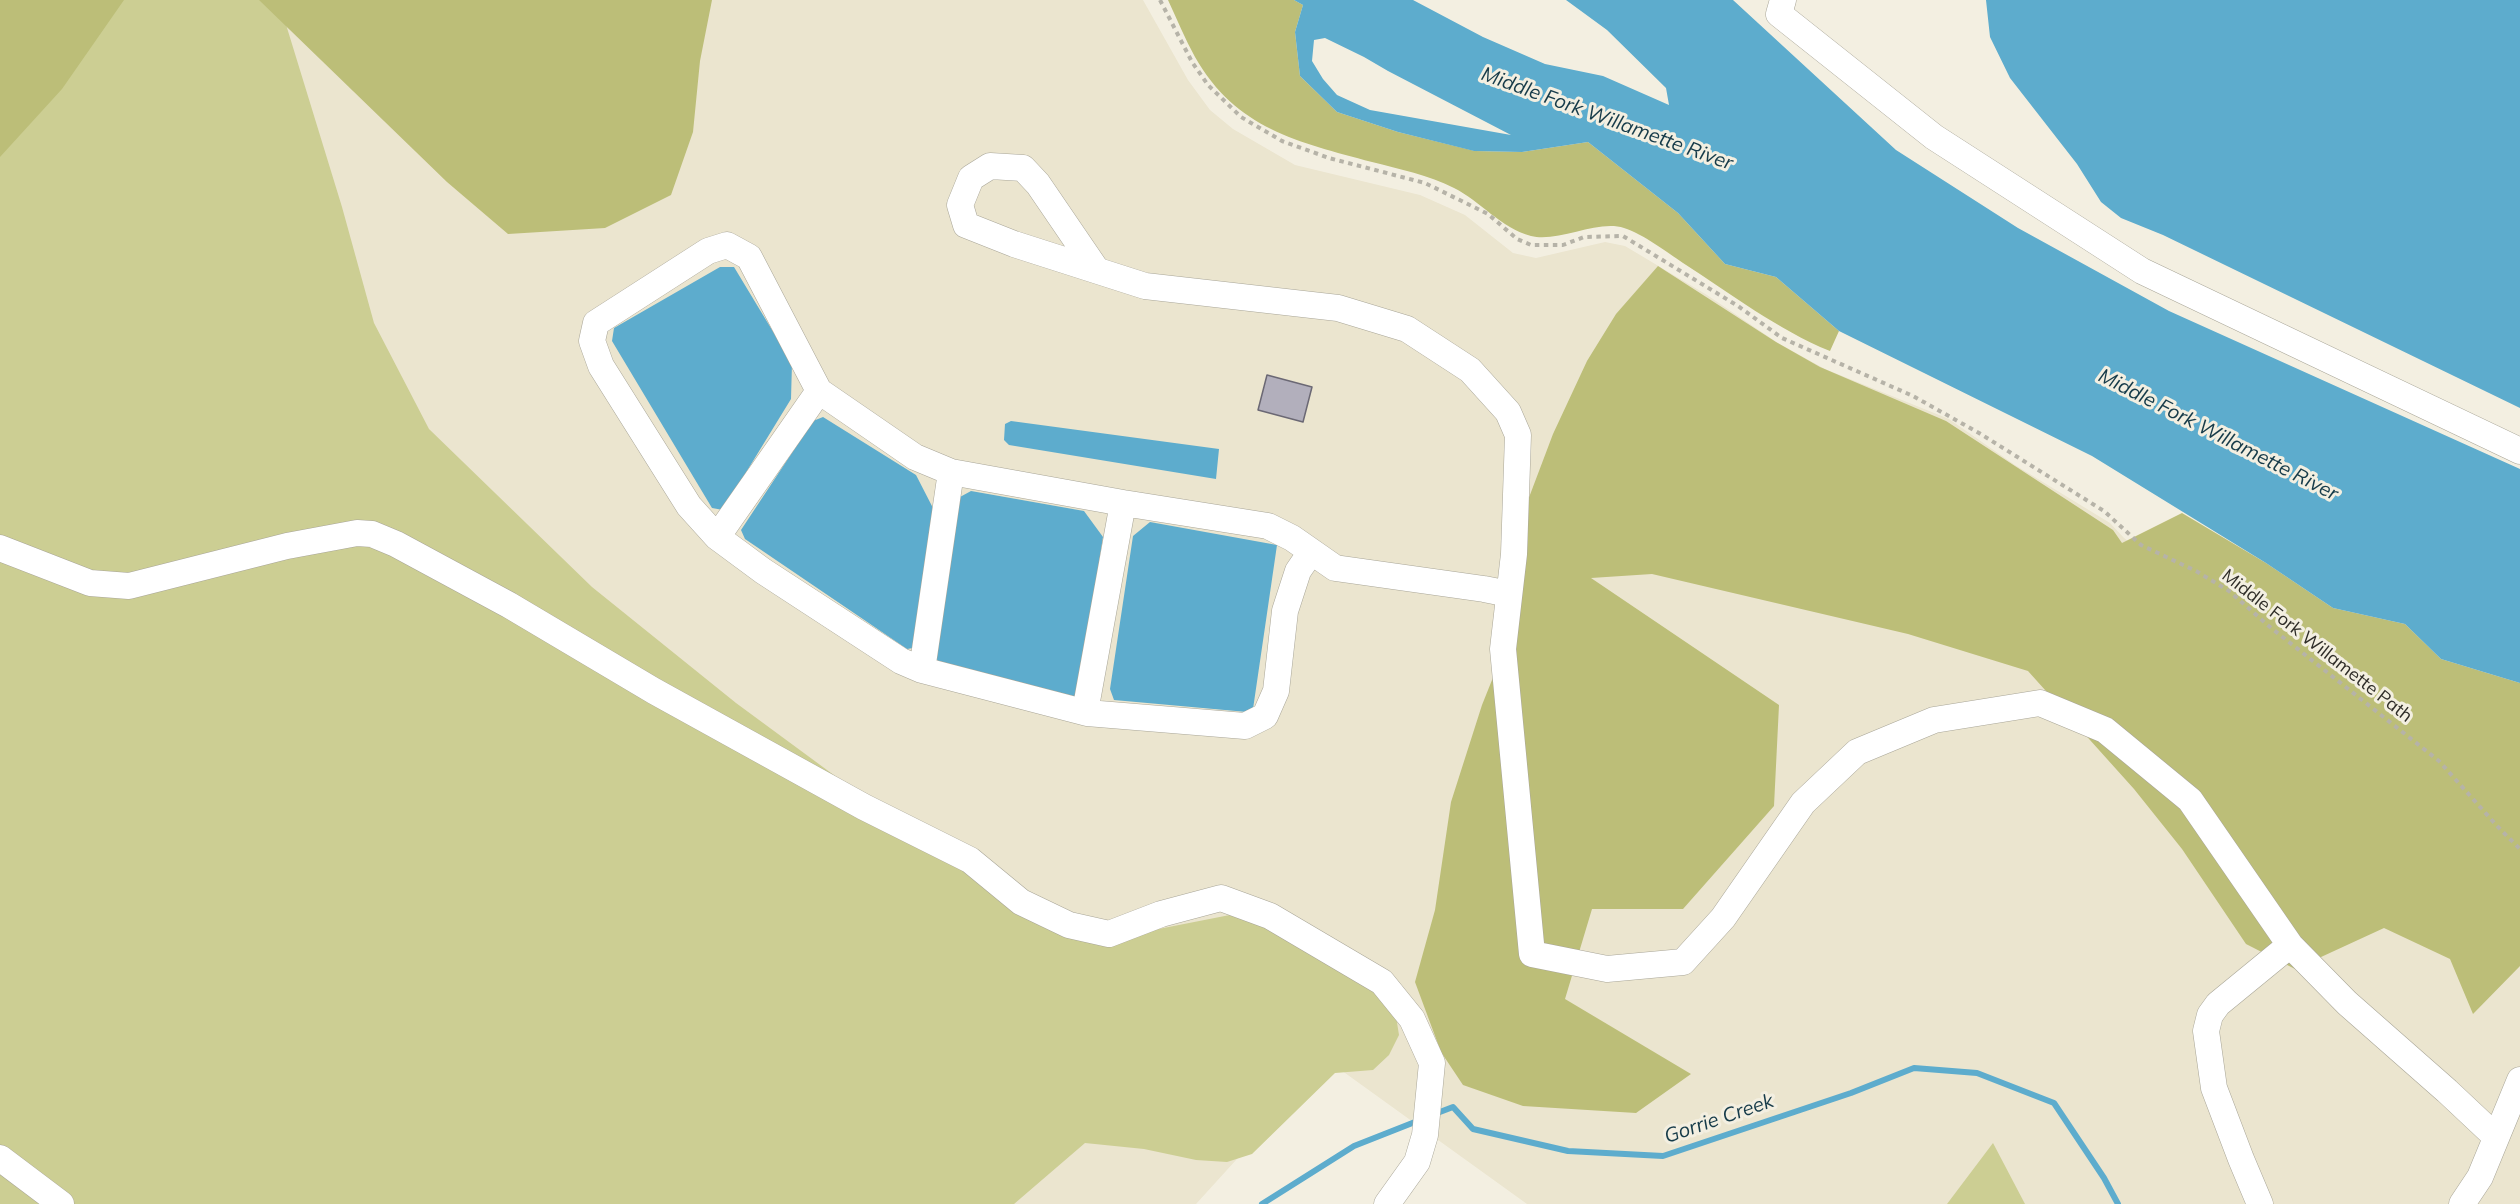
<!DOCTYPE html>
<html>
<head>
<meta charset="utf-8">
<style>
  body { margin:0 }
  canvas { display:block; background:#f3efe1 }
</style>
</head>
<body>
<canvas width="2520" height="1204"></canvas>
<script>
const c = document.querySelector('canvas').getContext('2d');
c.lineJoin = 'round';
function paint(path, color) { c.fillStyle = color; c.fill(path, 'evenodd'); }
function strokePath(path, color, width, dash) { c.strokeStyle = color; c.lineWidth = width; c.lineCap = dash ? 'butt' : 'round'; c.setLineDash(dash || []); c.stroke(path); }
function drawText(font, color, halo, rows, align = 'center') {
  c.font = font + ' Mulish,sans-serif'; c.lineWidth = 6; c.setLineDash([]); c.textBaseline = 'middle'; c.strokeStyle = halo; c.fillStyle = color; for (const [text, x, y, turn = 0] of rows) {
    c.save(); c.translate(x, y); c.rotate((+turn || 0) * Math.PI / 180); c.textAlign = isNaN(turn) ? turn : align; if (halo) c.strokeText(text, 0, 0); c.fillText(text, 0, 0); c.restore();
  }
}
paint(new Path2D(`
  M159,0H1143L1188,80L1210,110L1233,129L1295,165L1420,195L1465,215L1513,253L1536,258L1605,242L1625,246L1707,295L1778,343L1825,369L1949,419L2015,465L2110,523L2124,538L2159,564L2520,864V1204H1527L1327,1060L1196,1204H0V210Z`), '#ebe5cf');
paint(new Path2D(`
  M0,0H269L284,18L342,207L374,323L429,429L592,587L736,703L956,865L1049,924L1128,935L1240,913L1285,933L1394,1004L1399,1035L1389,1055L1373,1070L1335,1073L1252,1154L1227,1162L1196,1160L1144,1149L1085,1143L1014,1204H0Z
  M1993,1143L2025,1204H1947Z`), '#ccce93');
paint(new Path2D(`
  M0,0H124L62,89L0,157Z
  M259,0H712L700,61L693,132L671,195L605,228L508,234L447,182Z
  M1168,0H1294L1303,5L1295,32L1300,76L1337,112L1398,132L1475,151L1522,152L1588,142L1678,213L1725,264L1776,277L1839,331L1830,351C1778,330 1730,293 1683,263C1667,252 1643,234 1624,228C1598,219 1558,243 1531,236C1501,228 1480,201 1454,188C1429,175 1399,169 1372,162C1298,142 1236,129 1195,57C1185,39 1177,19 1168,0Z
  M1658,266L1776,342L1820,367L1946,421L2113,530L2122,543L2182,513L2266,563L2333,608L2405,624L2441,659L2520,683V966L2473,1014L2450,959L2384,928L2295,969L2246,944L2182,849L2134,789L2028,671L1908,634L1652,574L1591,578L1779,705L1774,806L1683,909H1592L1565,999L1691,1074L1636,1113L1523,1106L1463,1085L1441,1052L1415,982L1435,910L1451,802L1482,705L1516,620L1522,516L1553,434L1587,361L1616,314Z`), '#bcbe78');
paint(new Path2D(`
  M1294,0H1413L1483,37L1545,64L1603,76L1669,105L1666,88L1607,30L1566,0H1733L1896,150L2018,228L2169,311L2520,469V683L2441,659L2405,624L2333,608L2266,563L2092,456L1839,331L1776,277L1725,264L1678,213L1588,142L1522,152L1474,151L1398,132L1337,112L1300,76L1295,32L1303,5ZM1325,38L1364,57L1388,71L1511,135L1370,110L1337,95L1323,79L1312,61L1314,40Z
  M1986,0H2520V408L2163,235L2121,218L2101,202L2077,164L2010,78L1990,37Z
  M720,267H734L792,363L791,399L723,510L712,508L612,341L614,328Z
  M823,417L916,475L934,510L913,648L907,649L745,539L741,530L813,421Z
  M1011,421L1219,449L1216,479L1009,445L1004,440L1005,424Z
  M971,491L1084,511L1103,537L1079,695L1069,698L939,663L932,651L960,497Z
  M1150,522L1277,545L1253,709L1247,712L1114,700L1110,689L1133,536Z`), '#5daccd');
strokePath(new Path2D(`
  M1432,1115L1453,1107L1473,1129L1568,1151L1663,1156L1851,1093L1914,1068L1977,1073L2054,1103L2104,1178L2118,1204
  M1262,1204L1354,1146L1420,1120`), '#5daccd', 6);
const building = new Path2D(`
  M1267,375L1312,387L1303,422L1258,410Z`);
paint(building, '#b2afbc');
strokePath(building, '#6b6874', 1.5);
const minor = new Path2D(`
  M1783,0L1779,14L1934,137L2142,271L2520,451
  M1096,269L1038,184L1023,168L990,166L971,178L960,205L966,225L1014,244L1145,286L1338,308L1407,329L1470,370L1508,412L1518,435L1514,554L1503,649L1532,954L1607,969L1683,962L1723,918L1803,803L1857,752L1934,720L2040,703L2105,730L2190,800L2290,945L2347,1003L2447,1091L2496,1137
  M717,537L819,391
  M0,548L90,583L129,586L287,546L357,533L372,534L396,544L509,605L654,691L864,807L970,860L1021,902L1069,925L1109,934L1161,914L1221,898L1270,916L1382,982L1412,1019L1432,1063L1425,1135L1417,1162L1387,1204
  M1311,552L1298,571L1285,611L1276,691L1265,716L1245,726L1087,713L922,670L901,661L763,571L717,537L689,506L601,366L592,341L596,323L708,251L727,245L749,257L819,391L915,457L951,472L1123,503L1268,526L1292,538L1335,568L1484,589L1509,594
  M922,670L951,472
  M1085,712L1123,503
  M0,1158L61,1204
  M2260,1204L2241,1159L2214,1088L2206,1031L2210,1015L2218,1004L2290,945
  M2462,1204L2480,1177L2520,1080`);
strokePath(minor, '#a9a698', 27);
strokePath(new Path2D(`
  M1160,0L1192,62L1208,85L1241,117L1282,141L1329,158L1425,183L1488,214L1517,239L1531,245H1563L1584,237L1623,236L1738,306L1782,338L1913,396L1979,433L2104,511L2141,545L2196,571L2229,591L2270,627L2439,761L2498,827L2520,849`), '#b6b3a8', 4, [4.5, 4.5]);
strokePath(minor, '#fff', 26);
drawText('18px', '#2f2d28', '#f3efe1', [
  ["Middle Fork Willamette Path",2317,646,38]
]);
drawText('italic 20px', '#163b49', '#f3efe1', [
  ["Middle Fork Willamette River",1607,119,20],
  ["Middle Fork Willamette River",2218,435,27],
  ["Gorrie Creek",1719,1119,-19]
]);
</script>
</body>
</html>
